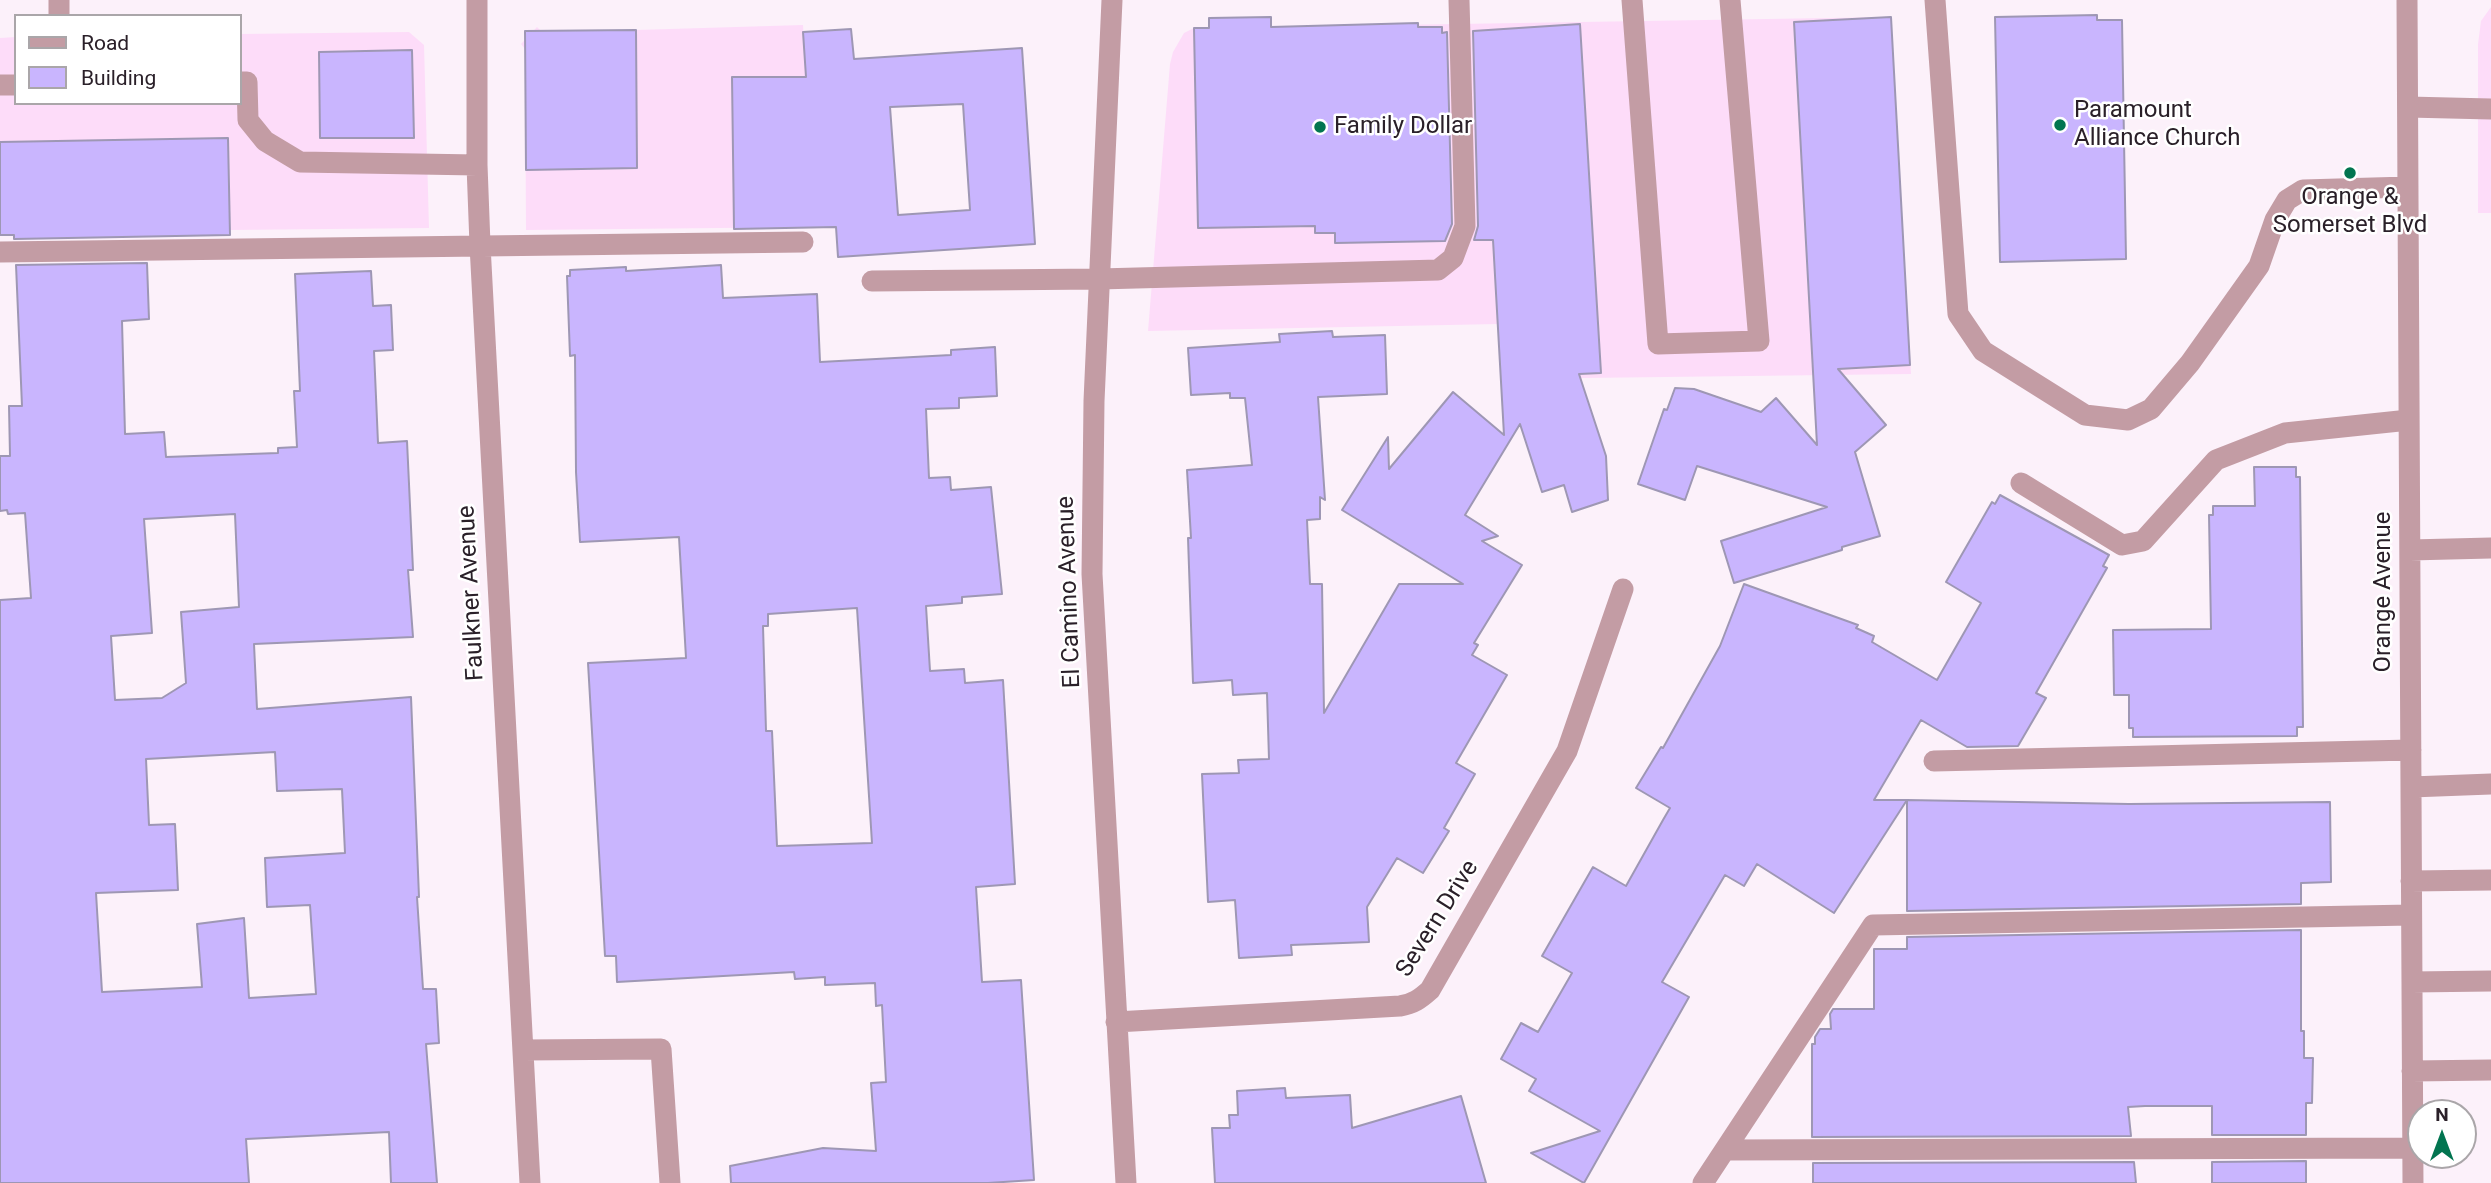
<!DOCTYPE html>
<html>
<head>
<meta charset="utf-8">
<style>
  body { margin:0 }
  #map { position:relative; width:2491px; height:1183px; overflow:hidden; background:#fcf1fa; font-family:Roboto,sans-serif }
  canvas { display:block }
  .legend { position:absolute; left:14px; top:14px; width:228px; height:91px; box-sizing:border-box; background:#fff; border:2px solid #aaa6a9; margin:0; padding:9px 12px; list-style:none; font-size:21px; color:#2a2029 }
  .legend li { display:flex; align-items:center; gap:14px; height:35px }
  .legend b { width:35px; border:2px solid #aaa6a9 }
  .north { position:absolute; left:2407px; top:1099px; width:70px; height:70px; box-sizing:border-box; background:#fff; border:2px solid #aaa6a9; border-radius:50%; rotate:0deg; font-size:19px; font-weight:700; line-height:28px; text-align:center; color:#2a2029 }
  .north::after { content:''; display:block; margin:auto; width:24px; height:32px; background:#027550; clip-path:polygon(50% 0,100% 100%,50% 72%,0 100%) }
</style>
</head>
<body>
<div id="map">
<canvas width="2491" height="1183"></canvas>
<ul class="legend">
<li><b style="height:9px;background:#c39ca4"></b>Road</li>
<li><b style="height:19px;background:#c9b5fe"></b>Building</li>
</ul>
<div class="north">N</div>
</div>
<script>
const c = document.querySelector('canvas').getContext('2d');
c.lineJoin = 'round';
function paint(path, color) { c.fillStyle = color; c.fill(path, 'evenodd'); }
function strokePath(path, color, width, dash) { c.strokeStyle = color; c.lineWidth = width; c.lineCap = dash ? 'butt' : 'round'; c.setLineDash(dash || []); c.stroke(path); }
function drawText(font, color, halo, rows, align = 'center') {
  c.font = font + ' Roboto,sans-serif'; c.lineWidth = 5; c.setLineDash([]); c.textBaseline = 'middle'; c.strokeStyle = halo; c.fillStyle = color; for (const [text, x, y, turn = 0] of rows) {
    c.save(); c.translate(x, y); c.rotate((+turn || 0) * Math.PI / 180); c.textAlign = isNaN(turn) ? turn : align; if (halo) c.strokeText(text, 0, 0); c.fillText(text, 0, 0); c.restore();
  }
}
paint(new Path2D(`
  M2491,7V213H2478V44L2481,21Z
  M1271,17V27L1891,17L1911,374L1501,379L1498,324L1148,331L1170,64L1173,52L1184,33L1194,28H1209V18Z
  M803,25L815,227L526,230L525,49L521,44L537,27L541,31L636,30Z
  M409,32L424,45L429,228L230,230L229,235H205L204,232L0,235V38L16,37V103H240V34Z`), '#fddcf9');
const building = new Path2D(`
  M2097,15V20H2122L2126,259L2000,262L1995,17Z
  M1271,17V27L1418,23V27H1442V33L1447,32L1452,224L1445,241L1335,243V233H1315V226L1198,228L1194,28H1209V18Z
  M1891,17L1910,365L1838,369L1886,425L1855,452L1880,536L1842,547V550L1734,583L1721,541L1827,507L1697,466L1685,500L1638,484L1664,409L1667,410L1675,388L1694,389L1761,412L1776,398L1817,445L1794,22Z
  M1580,24L1601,373L1579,374L1606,456L1608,500L1572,512L1564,485L1542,492L1520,424L1465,515L1498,536L1482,541L1522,565L1474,643L1478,645L1472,655L1507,675L1456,763L1475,774L1444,828L1449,831L1423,873L1397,858L1367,907L1369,942L1291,945L1292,955L1239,958L1235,900L1208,902L1202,774L1239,773L1238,760L1269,759L1267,693L1233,695L1232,680L1193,683L1188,538H1191L1187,470L1252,465L1245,398H1230V393L1191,395L1188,348L1280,342L1279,334L1332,331L1333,337L1385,335L1387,394L1318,397L1325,500L1320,497V519L1307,520L1310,584H1322L1324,713L1399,584H1463L1342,510L1388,437L1389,469L1453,392L1504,435L1493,240H1474L1478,226L1473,31Z
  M851,29L854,59L1022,48L1035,244L838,257L836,227L734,229L732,77H806L803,32ZM963,104L970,210L898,215L890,107Z
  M636,30L637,168L526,170L525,31Z
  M412,50L414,138H320L319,52Z
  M228,138L230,235L14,239V235H0V142Z
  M147,263L149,319L122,321L125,434L164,432L166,457L278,453V448L297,447L294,391H300L295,274L371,271L373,306L391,305L393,350L374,351L378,443L407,441L413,570H408L413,637L254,644L257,709L411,697L419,897H417L423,989H436L439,1043L426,1044L437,1183H391L389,1132L246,1139L249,1183H0V600L31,598L25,513L8,514L7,510L0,511V456H10L9,406H22L16,265ZM235,514L239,607L181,612L186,683L162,698L115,700L111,636L152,633L144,519ZM275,752L277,791L342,789L345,853L265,858L267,907L310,905L316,994L249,998L244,918L197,924L202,987L102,992L96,893L178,890L175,824L149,825L146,759Z
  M721,265L723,298L817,294L820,362L951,355V350L995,347L997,396L959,398V408L926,409L929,478L950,477L951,490L991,487L1002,594L962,597V603L926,606L930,671L964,669L965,683L1003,680L1015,884L976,887L982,982L1021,980L1034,1180L988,1183H731L730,1166L823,1148L876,1151L871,1083L886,1082L882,1005L876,1006L875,983L825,985V977L795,979L794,972L617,982L616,956H605L588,663L686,658L679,537L580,542L576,472L575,355L570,356L567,276H570V270L626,267V271ZM857,608L872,843L777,846L772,731H766L763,626H768V614Z
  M2254,467H2296V477H2300L2303,727H2297V736L2133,737V728H2129V695H2114L2113,630L2211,629L2209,515H2213V506H2255Z
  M2000,495L2109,555L2103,566L2107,568L2036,693L2046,698L2018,746L1967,747L1921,720L1874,800H1907L1834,913L1757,864L1744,886L1725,875L1662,982L1689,997L1584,1183L1531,1153L1600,1131L1529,1091L1536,1079L1501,1059L1521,1023L1538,1032L1572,973L1542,956L1593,867L1626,886L1663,820L1670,808L1636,788L1661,747L1663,748L1720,646L1744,584L1858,625L1856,628L1874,636L1872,642L1937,680L1981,603L1946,582L1992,502L1995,504Z
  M1907,800L2129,804L2330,802L2331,882L2301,883V904L1907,911Z
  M2301,930V1031H2304V1058H2313L2312,1103H2306V1135H2212V1106H2145L2128,1107L2131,1136L1812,1137V1044H1815V1037L1820,1029H1831L1830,1014L1833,1009H1874V949H1907V937Z
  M1285,1088L1286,1098L1350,1095L1352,1128L1461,1096L1486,1183H1215L1212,1128H1230L1229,1115H1238L1237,1091Z
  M2306,1161V1183H2212V1162Z
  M2134,1162L2136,1183H1813V1163Z`);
paint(building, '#c9b5fe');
strokePath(building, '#9e97b4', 2);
strokePath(new Path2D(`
  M59,0V16
  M477,0V165L480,245L530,1183
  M1112,0L1094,401L1092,574L1126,1183
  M1632,0L1658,344L1759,341L1730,0
  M1935,0L1958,314L1983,351L2085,415L2128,420L2151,409L2190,363L2259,266L2275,220L2287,200L2303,190L2408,187
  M2407,0L2413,1183
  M240,82H247L248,120L265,141L300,162L477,165
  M0,85H16
  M2408,107L2491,109
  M0,252L803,242
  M872,281L1099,279L1438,270L1453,258L1465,226L1459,0
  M2021,483L2122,545L2143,541L2216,460L2285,433L2409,420
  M2410,550L2491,548
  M1934,761L2411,750
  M2411,787L2491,784
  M2411,881L2491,880
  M2412,982L2491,981
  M1116,1022L1400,1006C1413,1004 1420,999 1430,990L1567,751L1623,589
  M523,1050L661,1049L670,1183
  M2412,1071L2491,1070
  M1726,1150L2412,1148
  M1703,1183L1873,925L2411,915`), '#c39ca4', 21);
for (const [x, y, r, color] of [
  [2060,125,7,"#027550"],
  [1320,127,7,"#027550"],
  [2350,173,7,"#027550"]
]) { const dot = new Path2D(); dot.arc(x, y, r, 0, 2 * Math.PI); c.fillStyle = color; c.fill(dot); strokePath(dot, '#fff', 2.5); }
drawText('24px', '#2a2029', '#fff', [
  ["Paramount",2074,111],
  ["Alliance Church",2074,139],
  ["Family Dollar",1334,127],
  ["Orange &",2350,198,"center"],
  ["Somerset Blvd",2350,226,"center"]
], 'left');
drawText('24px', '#2a2029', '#fff', [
  ["El Camino Avenue",1070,592,-92],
  ["Orange Avenue",2384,592,-90],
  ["Faulkner Avenue",472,593,-93],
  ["Severn Drive",1438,919,-58]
]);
</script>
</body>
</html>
